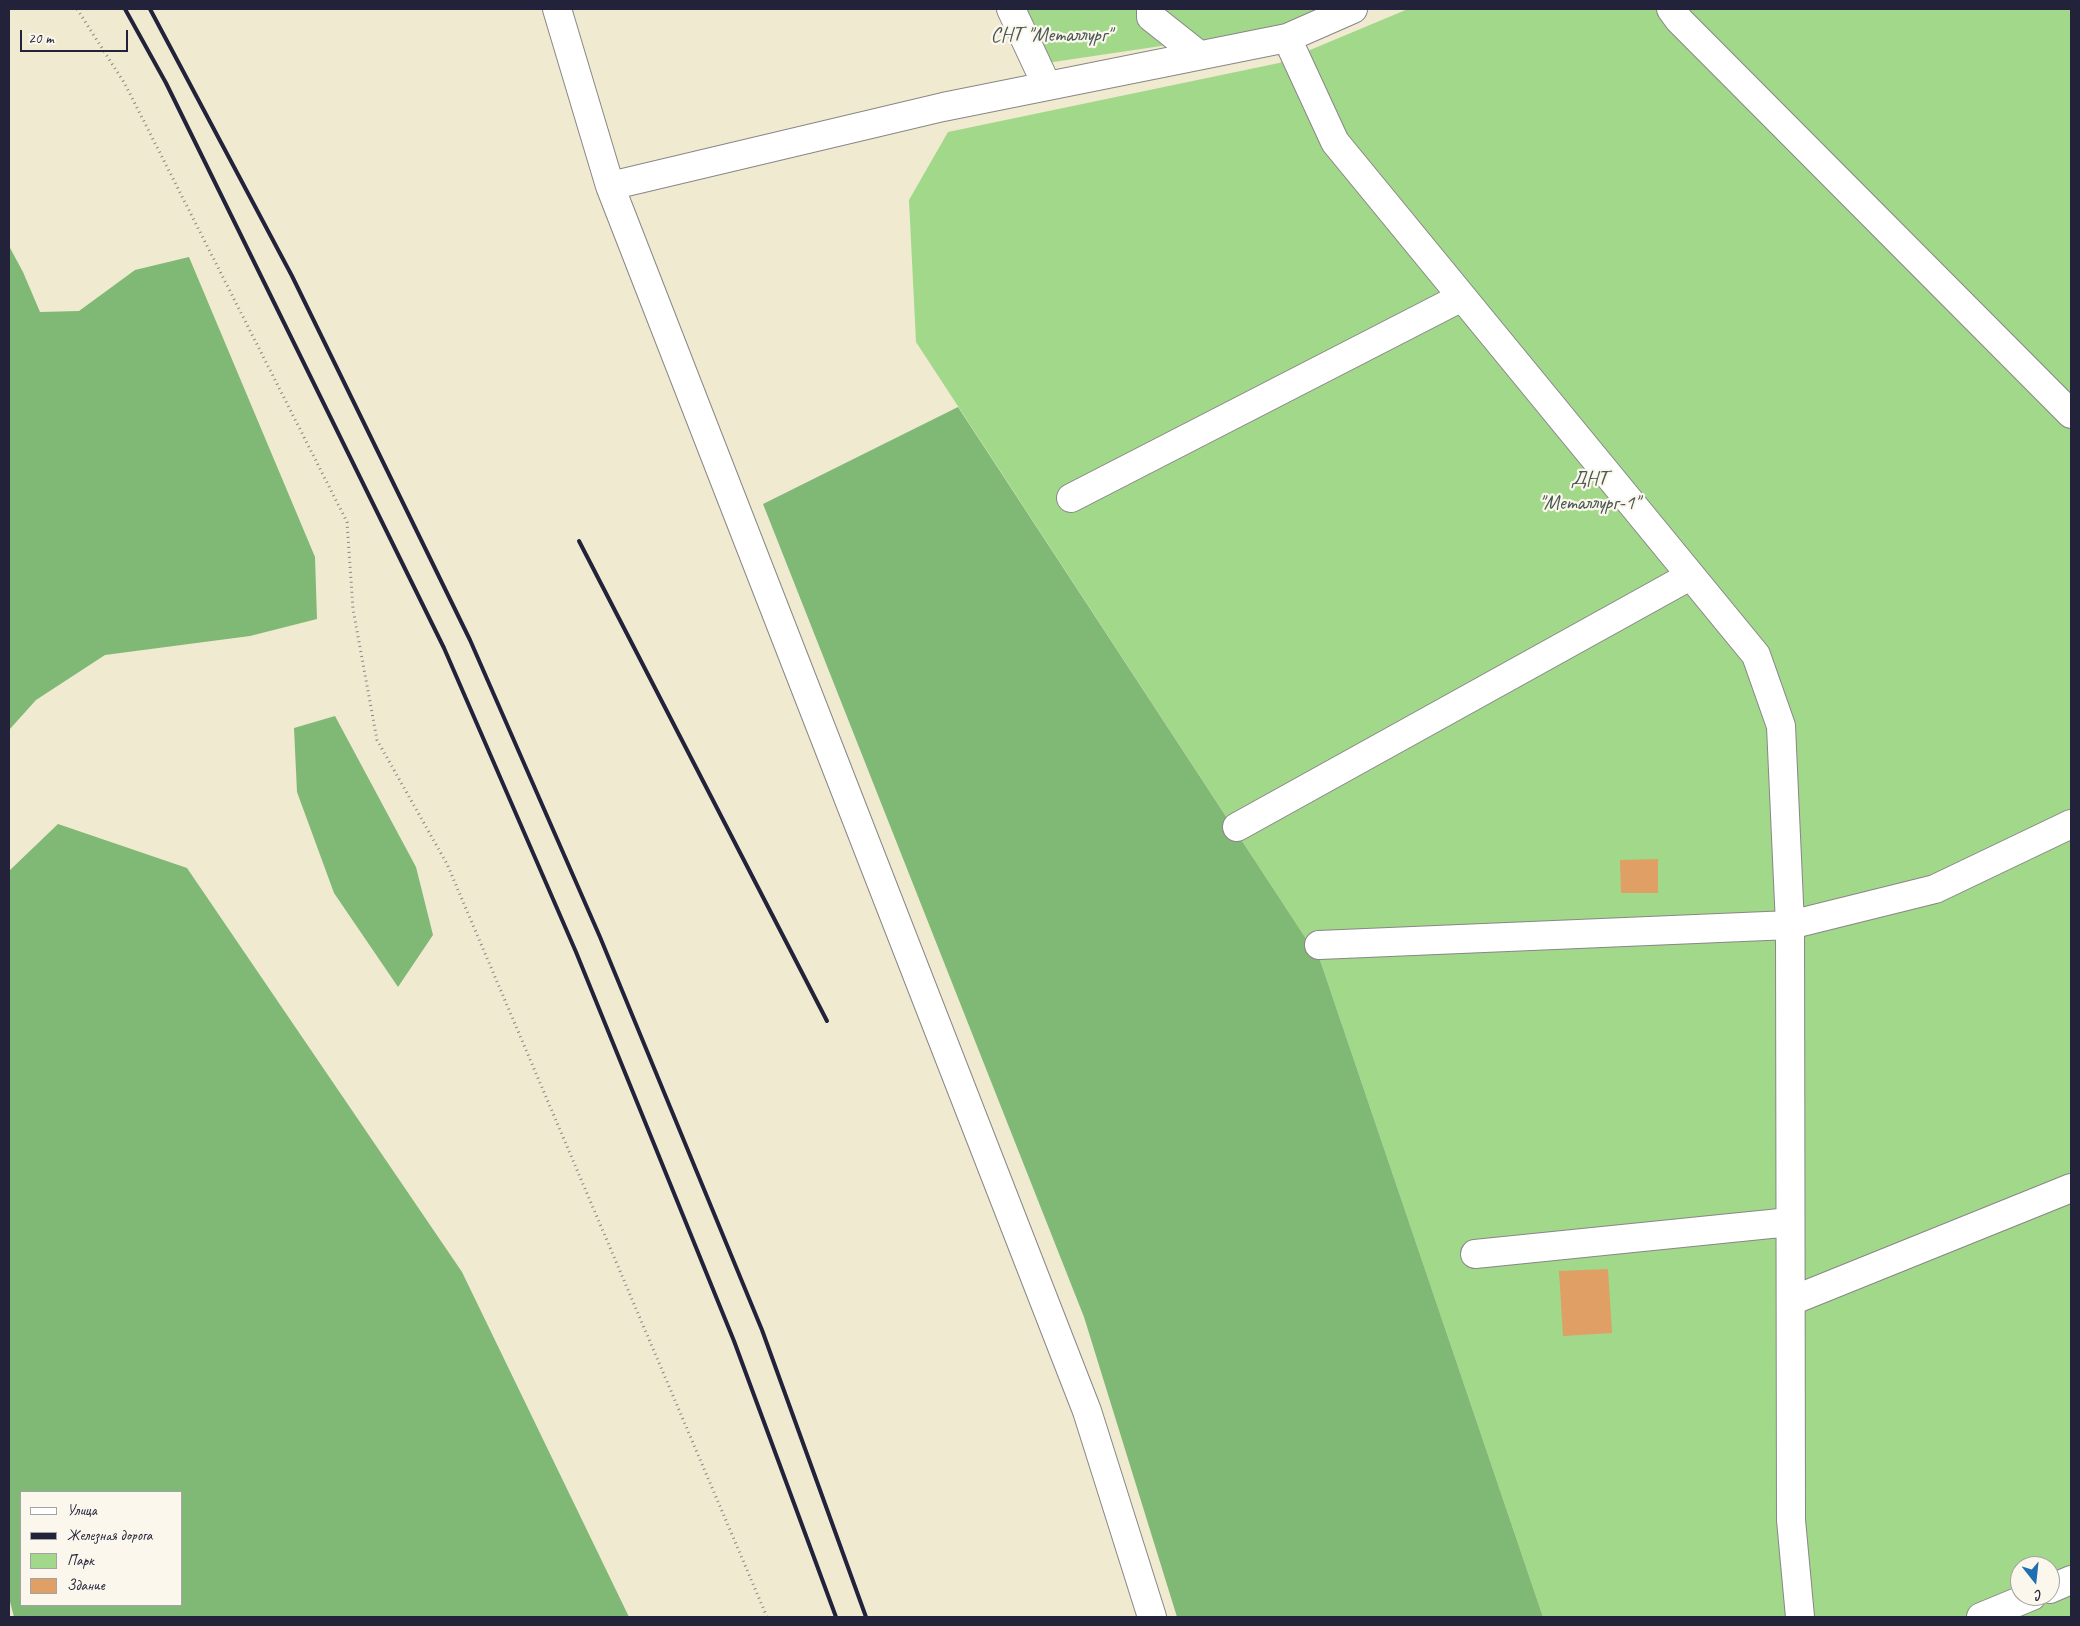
<!DOCTYPE html>
<html>
<head>
<meta charset="utf-8">
<style>
  body { margin:0 }
  #map { position:relative; width:2080px; height:1626px; overflow:hidden; background:#f0ead0; font-family:Caveat,sans-serif }
  canvas { display:block }
  .frame { position:absolute; inset:0; border:10px solid #22223b; pointer-events:none }
  .legend { position:absolute; left:20px; top:1491px; width:162px; height:115px; box-sizing:border-box; background:#fbf7ec; border:1px solid #a4a2a5; margin:0; padding:6px 9px; list-style:none; font-size:15px; color:#22223b }
  .legend li { display:flex; align-items:center; gap:10px; height:25px }
  .legend b { width:25px; border:1px solid #a4a2a5 }
  .north { position:absolute; left:2010px; top:1556px; width:50px; height:50px; box-sizing:border-box; background:#fbf7ec; border:1px solid #a4a2a5; border-radius:50%; rotate:164deg; font-size:14px; font-weight:700; line-height:20px; text-align:center; color:#22223b }
  .north::after { content:''; display:block; margin:auto; width:18px; height:22px; background:#1f6fb2; clip-path:polygon(50% 0,100% 100%,50% 72%,0 100%) }
  .scale { position:absolute; left:20px; top:30px; width:108px; height:22px; box-sizing:border-box; border:2px solid #22223b; border-top:0; padding-left:6px; font-size:15px; line-height:18px; white-space:nowrap; color:#22223b; -webkit-text-stroke:4px #fbf7ec; paint-order:stroke }
</style>
</head>
<body>
<div id="map">
<canvas width="2080" height="1626"></canvas>
<div class="frame"></div>
<ul class="legend">
<li><b style="height:6px;background:#fff"></b>Улица</li>
<li><b style="height:6px;background:#22223b"></b>Железная дорога</li>
<li><b style="height:14px;background:#a1d88a"></b>Парк</li>
<li><b style="height:14px;background:#e09f64"></b>Здание</li>
</ul>
<div class="north">С</div>
<div class="scale">20 m</div>
</div>
<script>
const c = document.querySelector('canvas').getContext('2d');
c.lineJoin = 'round';
function paint(path, color) { c.fillStyle = color; c.fill(path, 'evenodd'); }
function strokePath(path, color, width, dash) { c.strokeStyle = color; c.lineWidth = width; c.lineCap = dash ? 'butt' : 'round'; c.setLineDash(dash || []); c.stroke(path); }
function drawText(font, color, halo, rows, align = 'center') {
  c.font = font + ' Caveat,sans-serif'; c.lineWidth = 4.5; c.setLineDash([]); c.textBaseline = 'middle'; c.strokeStyle = halo; c.fillStyle = color; for (const [text, x, y, turn = 0] of rows) {
    c.save(); c.translate(x, y); c.rotate((+turn || 0) * Math.PI / 180); c.textAlign = isNaN(turn) ? turn : align; if (halo) c.strokeText(text, 0, 0); c.fillText(text, 0, 0); c.restore();
  }
}
paint(new Path2D(`
  M1010,9H1333L1296,26L1033,65Z
  M1408,9H2071V1617H1543L1320,960L916,342L909,200L948,132L1279,63ZM2020,1566H2050V1596H2020Z`), '#a1d88a');
paint(new Path2D(`
  M9,246L23,272L40,312L79,311L135,270L189,257L315,557L317,619L250,636L105,655L36,700L9,730Z
  M958,407L1320,960L1543,1617H1177L1084,1317L763,504Z
  M335,716L416,867L433,935L398,987L334,893L297,792L294,728Z
  M58,824L187,868L462,1272L629,1617H14L9,1598V871ZM21,1492H181V1605H21Z`), '#80b876');
paint(new Path2D(`
  M1658,859V893H1621L1620,860Z
  M1608,1269L1612,1333L1563,1336L1559,1271Z`), '#e09f64');
const minor = new Path2D(`
  M557,9L610,186L1087,1411L1152,1617
  M1011,9L1047,86
  M1151,9V17L1199,55
  M1671,9L1679,20L2071,414
  M1287,38L1335,142L1756,655L1781,726L1790,925L1791,1520L1800,1617
  M610,186L943,107L1287,38L1353,9
  M1071,498L1462,297
  M1237,827L1690,576
  M1319,945L1790,925L1935,889L2071,824
  M1475,1254L1790,1222
  M1791,1301L2071,1188
  M2050,1589L2071,1580
  M1981,1617L2032,1596`);
strokePath(minor, '#898686', 30);
strokePath(new Path2D(`
  M77,9L125,84L347,522L353,609L377,740L447,864L767,1617`), '#898686', 3, [1, 4]);
strokePath(minor, '#fff', 28);
strokePath(new Path2D(`
  M125,9L166,83L444,648L576,952L734,1341L836,1617
  M150,9L292,276L470,640L600,937L762,1330L866,1617
  M579,541L827,1021`), '#22223b', 4);
drawText('21px', '#485953', '#fbf7ec', [
  ["СНТ \"Металлург\"",1051,35],
  ["ДНТ",1589,479],
  ["\"Металлург-1\"",1589,503]
]);
</script>
</body>
</html>
